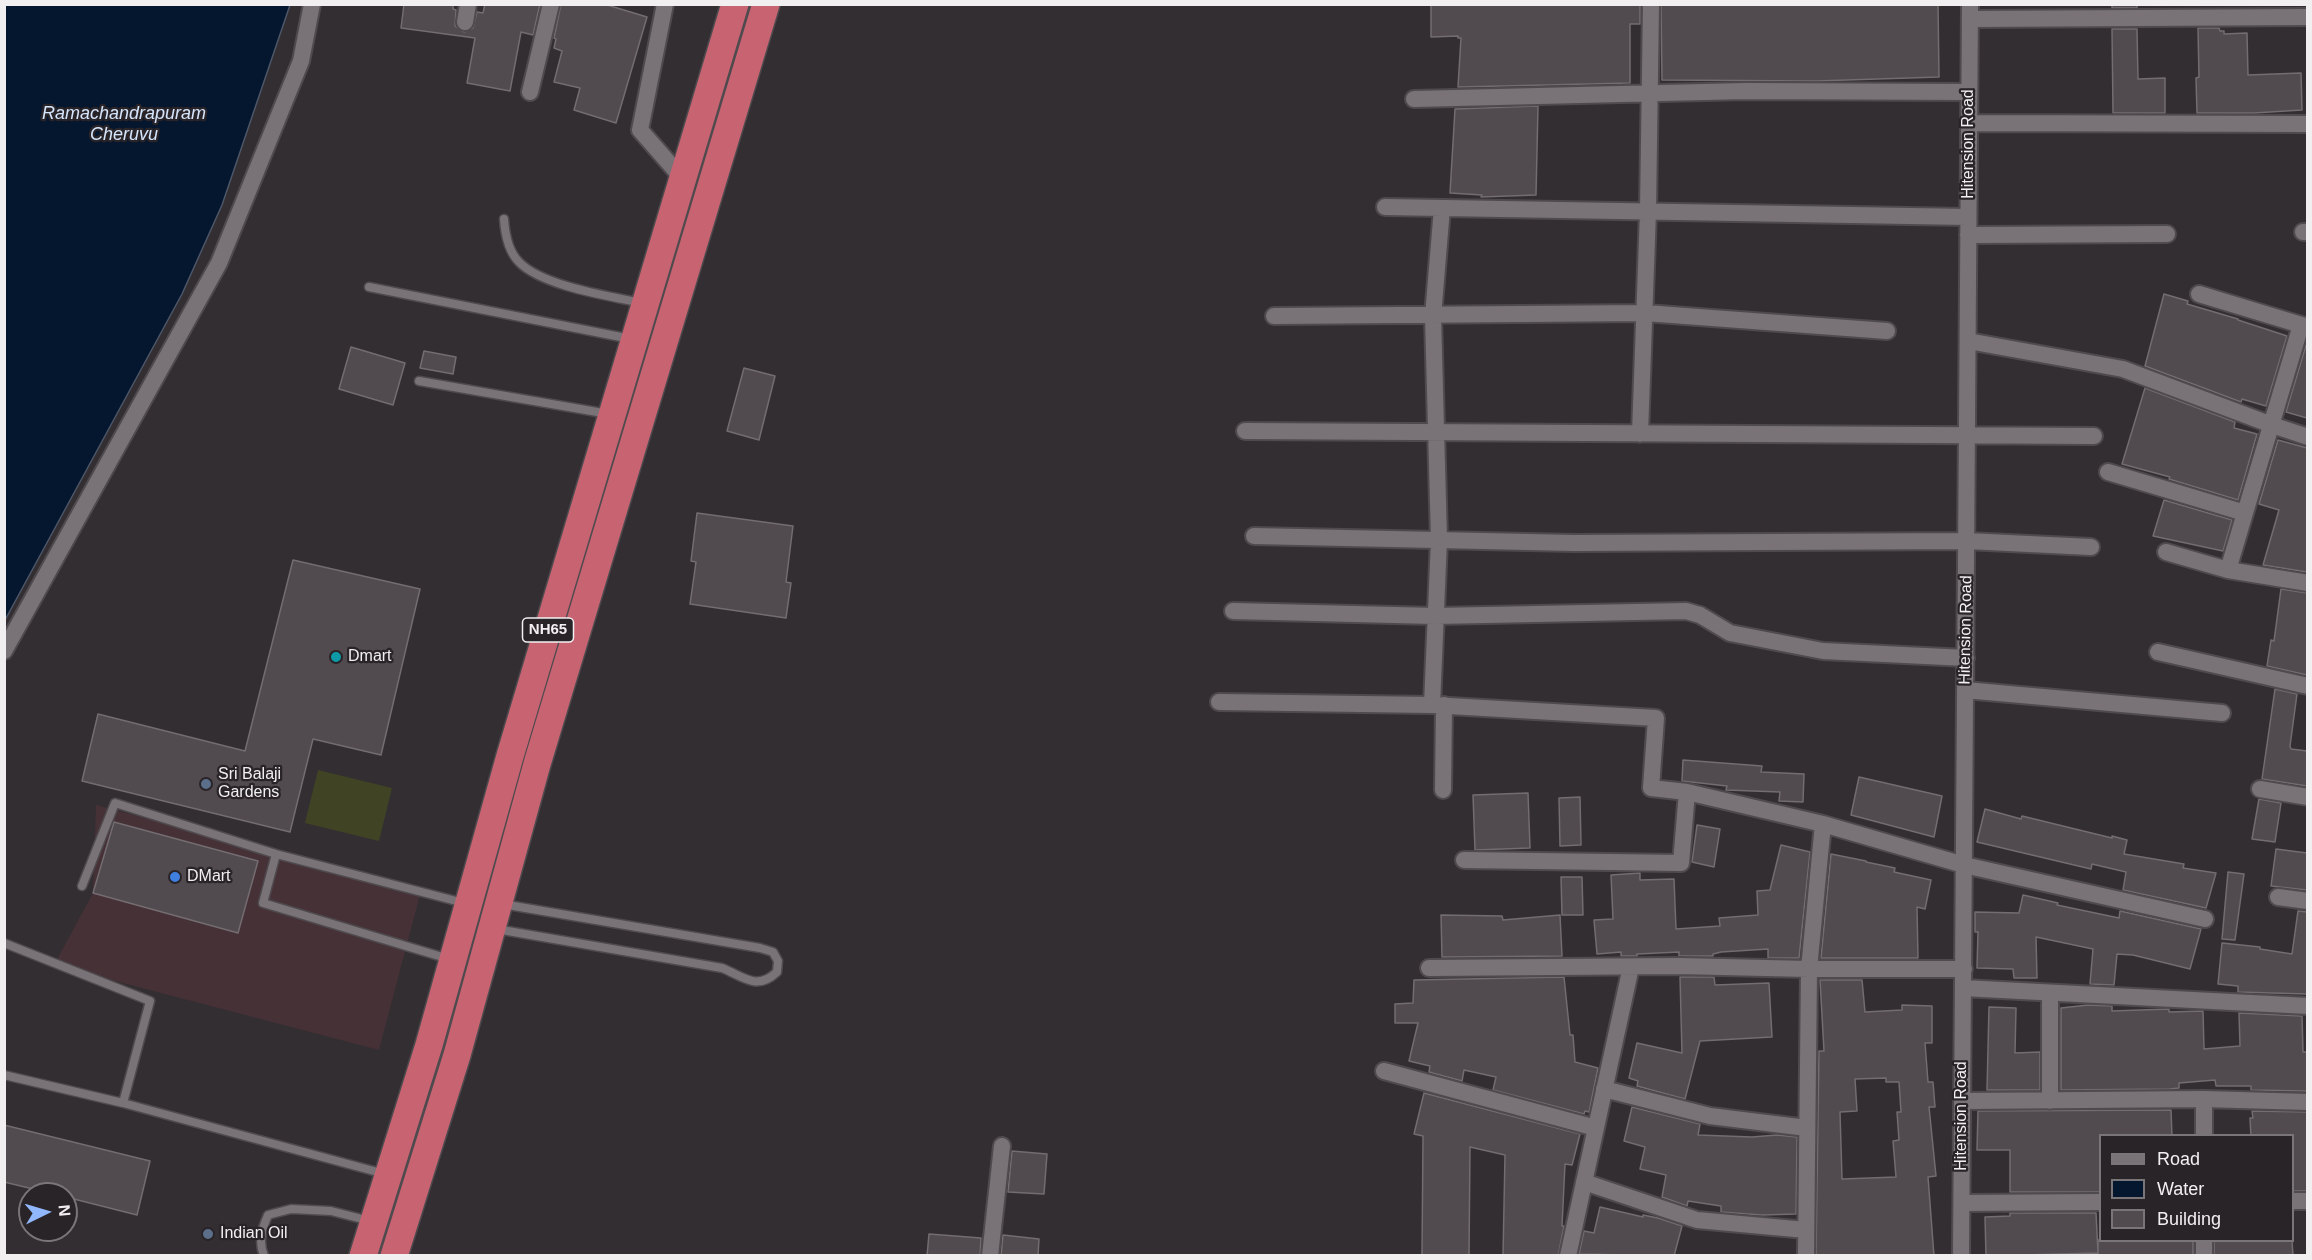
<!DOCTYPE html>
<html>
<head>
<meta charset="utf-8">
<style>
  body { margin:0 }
  #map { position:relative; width:2312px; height:1260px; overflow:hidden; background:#332e32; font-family:Helvetica,sans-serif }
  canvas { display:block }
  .frame { position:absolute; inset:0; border:6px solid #f2eff1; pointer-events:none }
  .legend { position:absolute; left:2099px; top:1134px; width:195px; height:108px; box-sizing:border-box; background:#292428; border:2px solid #797578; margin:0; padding:8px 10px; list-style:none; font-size:18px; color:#f2eff1 }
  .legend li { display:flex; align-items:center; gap:12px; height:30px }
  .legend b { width:30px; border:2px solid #797578 }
  .north { position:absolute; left:18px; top:1182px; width:60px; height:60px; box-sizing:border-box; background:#292428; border:2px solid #797578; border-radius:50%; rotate:85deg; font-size:16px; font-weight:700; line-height:24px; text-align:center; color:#f2eff1 }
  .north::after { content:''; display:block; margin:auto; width:21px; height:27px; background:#91b8fd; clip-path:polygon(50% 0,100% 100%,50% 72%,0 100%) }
</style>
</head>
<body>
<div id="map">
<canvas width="2312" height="1260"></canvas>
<div class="frame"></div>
<ul class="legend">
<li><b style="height:8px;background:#797378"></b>Road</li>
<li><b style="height:16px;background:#05162f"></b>Water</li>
<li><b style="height:16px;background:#514a4e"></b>Building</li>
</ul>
<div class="north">N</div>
</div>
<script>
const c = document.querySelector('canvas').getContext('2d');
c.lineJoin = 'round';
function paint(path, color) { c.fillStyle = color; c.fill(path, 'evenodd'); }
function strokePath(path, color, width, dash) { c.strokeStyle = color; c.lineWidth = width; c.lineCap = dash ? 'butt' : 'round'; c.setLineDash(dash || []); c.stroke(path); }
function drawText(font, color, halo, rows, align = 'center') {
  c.font = font + ' Helvetica,sans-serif'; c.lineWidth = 4.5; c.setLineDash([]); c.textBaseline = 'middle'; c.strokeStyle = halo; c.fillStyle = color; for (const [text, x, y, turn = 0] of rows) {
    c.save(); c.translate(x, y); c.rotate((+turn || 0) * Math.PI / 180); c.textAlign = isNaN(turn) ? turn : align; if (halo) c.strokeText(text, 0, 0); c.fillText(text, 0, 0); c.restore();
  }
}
paint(new Path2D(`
  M96,805L421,891L379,1050L54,965L93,893Z`), '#453136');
paint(new Path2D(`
  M318,770L392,788L379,841L305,823Z`), '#404424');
const water = new Path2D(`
  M5,4L290,5L222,205L182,294L5,620Z`);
paint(water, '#05162f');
strokePath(water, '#4c5769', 1.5);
const building = new Path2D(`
  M404,4H453V9L456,10L455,26L464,32L473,28L477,12L483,13L485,4H540L533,35L521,32L510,91L467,83L475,38L401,28Z
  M561,4H604L647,17L616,123L574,110L580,88L554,82L562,51L554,48L556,39L554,38Z
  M1431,4H1640V24H1630V83L1458,87L1461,38H1458V36L1431,37Z
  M1661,4H1938L1939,77L1816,81L1662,80Z
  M2112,4H2137V8H2112Z
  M2198,28H2219L2220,31H2224V34L2247,33L2248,75L2301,73L2302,110L2254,113H2197L2196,78L2199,77Z
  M2112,29H2137L2138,79L2165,78V113H2113Z
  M1538,106L1536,195L1481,197L1482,195L1450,193L1455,109Z
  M2164,294L2188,301L2187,304L2238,319V320L2287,336L2266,406L2242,399L2241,402L2145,366Z
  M2307,342V418L2286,412Z
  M351,347L405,363L393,405L339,389Z
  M424,351L456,357L453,374L420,368Z
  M744,368L775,376L759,440L727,431Z
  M2145,388L2235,422L2234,428L2257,434L2238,500L2169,479L2170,477L2122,464Z
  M2278,440L2307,448V572L2263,565L2279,510L2259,504Z
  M2164,500L2232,520L2223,551L2153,536Z
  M697,513L793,526L786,582L791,583L786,618L690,604L696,562L691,561Z
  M293,560L420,589L381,755L313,739L290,832L82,781L98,714L245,751Z
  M2281,589L2307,593V675L2267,666L2271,640L2274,641Z
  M2275,689L2297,694L2290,746L2291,749L2307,751V786L2262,779Z
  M1683,760L1762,766L1761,772L1804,774L1803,802L1779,801L1780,792L1726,790L1727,786L1682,781Z
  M1859,777L1942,796L1934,837L1851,815Z
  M1528,793L1530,848L1475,850L1473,795Z
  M1580,797L1581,845L1560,846L1559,798Z
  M2259,799L2281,803L2275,842L2252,839Z
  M1985,809L2021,819L2022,816L2112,838V836L2127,840L2124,854L2184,864L2183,868L2216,873L2206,908L2123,890L2126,872L2092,864L2091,869L1977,842Z
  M114,822L258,861L238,933L93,893Z
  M1697,825L1720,829L1714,867L1692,862Z
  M1781,845L1810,852L1799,958H1768V949L1721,952L1713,954V956H1679V952L1637,954V956H1621V952L1597,954L1594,920L1613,919L1611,875L1640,873V880L1674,879L1676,929L1720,926L1719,918L1758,915L1757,891L1770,890Z
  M2276,849L2307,853V890L2271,886Z
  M1831,854L1866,861V862L1895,868L1894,872L1931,880L1925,909L1917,907L1918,958H1821Z
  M2228,872L2244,874L2235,940L2222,939Z
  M1561,877H1582L1583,915H1562Z
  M2023,895L2058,903L2057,905L2119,918L2120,911L2201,929L2190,969L2133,955L2117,954L2114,985L2090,984L2093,949L2036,937L2037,978H2014L2013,969L1977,968L1978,932H1975V912L2019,913Z
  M2298,911L2307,912V994L2238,992V986L2218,984L2222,943L2260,947V949L2292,954Z
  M1441,915L1502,916L1503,920L1560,915L1562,956L1442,957Z
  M1564,977L1570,1035H1573L1575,1062L1598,1068L1589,1112L1585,1111L1584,1114L1493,1090L1496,1077L1464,1070L1462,1081L1429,1072L1430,1066L1409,1061L1418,1023H1395V1004L1413,1003L1414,980Z
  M1680,977H1714L1715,985L1769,983L1772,1037L1700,1041L1685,1099L1637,1086L1638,1081L1629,1078L1637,1043L1682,1053Z
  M1820,980H1862L1865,1012L1902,1010V1005L1932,1006V1043H1925L1928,1082H1933L1935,1107H1929L1936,1176L1928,1177L1934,1256H1816L1819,1051H1824ZM1886,1078V1082H1899L1901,1112H1897L1899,1140L1893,1141L1896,1177L1842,1179L1840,1112L1857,1111L1855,1079Z
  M2088,1005L2112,1006V1011L2169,1009V1012L2203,1011L2204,1049L2240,1046L2239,1013L2302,1016L2303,1052H2307V1091L2251,1090V1086H2216L2215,1080L2179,1083V1088L2170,1089L2061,1090V1008Z
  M1989,1007L2016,1008L2015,1053L2040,1052V1090H1987Z
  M1424,1093L1580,1134L1572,1165L1565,1164L1562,1226H1564L1558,1256H1503L1505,1155L1470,1147L1469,1256H1422L1423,1136L1414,1134Z
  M1632,1107L1700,1124L1698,1135L1752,1137L1777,1135L1797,1137L1796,1214L1762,1215L1721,1212V1206L1688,1201L1687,1206L1662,1197L1666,1175L1640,1169L1645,1147L1624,1141Z
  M2171,1110L2172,1136H2100V1192H2010V1150H1977L1978,1111Z
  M2252,1111L2307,1112V1191H2292V1136H2251L2250,1118H2253Z
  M4,1125L150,1161L137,1215L66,1197V1194H54L4,1182Z
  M1012,1151L1047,1154L1044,1194L1008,1192Z
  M1600,1207L1643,1217V1215L1658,1218L1682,1226L1674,1256L1579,1254L1584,1231L1594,1233Z
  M2010,1213H2096L2098,1253L1986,1256L1985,1217L2010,1216Z
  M929,1234L981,1238L980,1256H927Z
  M1003,1235L1039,1239L1038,1256H1001Z
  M2098,1240H2193V1256H2098Z
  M2214,1240H2292L2293,1256H2214Z`);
paint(building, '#514a4e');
strokePath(building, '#736c70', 1.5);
const service = new Path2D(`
  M504,219C505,234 508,251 519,262C542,286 609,296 642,303
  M369,287L631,339
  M419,381L609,414
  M82,886L115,803L276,854
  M496,929L722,968C744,977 757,991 777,972L778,961L773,952L760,948L502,904
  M4,943L150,1001L123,1103
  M449,959L263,903L276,854L464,903
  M4,1075L123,1103L385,1174
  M264,1256C258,1241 262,1229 268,1215L291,1209L331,1211L370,1221`);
const minor = new Path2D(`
  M665,4L640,130L683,179
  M1970,19L2308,17
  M465,22L468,4
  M530,92L551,4
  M1414,99L1746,91L1969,92
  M1969,123L2308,124
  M1385,207L1968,217
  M2303,232H2308
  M1968,235L2167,234
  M2199,294L2308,327
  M1274,316L1645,313L1887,331
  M1968,341L2123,369L2272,425L2308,437
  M1245,431L2094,436
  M1640,434L1648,211L1651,4
  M2108,472L2245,513
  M1254,536L1574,543L1967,541L2091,547
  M2166,552L2228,570L2308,583
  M2228,570L2301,325
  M1233,611L1435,616L1686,611L1700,615L1730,633L1823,651L1966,658
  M4,651L219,263L301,61L312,4
  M2158,652L2308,686
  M1965,690L2222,713
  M1219,702L1432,705L1656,718L1651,788L1687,792
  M1432,705L1439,540L1433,316L1442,208
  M2260,789L2308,797
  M1443,790L1444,705
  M1464,860L1681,863L1687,792L1823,824L1964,865L2205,919
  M2278,897L2308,901
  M1429,968L1679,966L1809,969H1964
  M1963,988L2308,1006
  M2050,993V1101
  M1384,1071L1596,1128
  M1604,1089L1710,1116L1807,1128
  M2204,1099V1136
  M1963,1101L2204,1099L2308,1102
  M1584,1182L1697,1220L1806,1230
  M2292,1201H2308
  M1962,1203L2100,1202
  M990,1256L1002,1146
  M1568,1256L1631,967
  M1806,1256L1809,969L1823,824
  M1961,1256L1970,4
  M2204,1256V1240`);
const trunk = new Path2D(`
  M363,1256L429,1045L510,756L735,4
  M394,1256L457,1055L537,764L766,4`);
strokePath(service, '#4f4a4e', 11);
strokePath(minor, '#4f4a4e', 20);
strokePath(trunk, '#4f4a4e', 30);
strokePath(service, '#797378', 8);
strokePath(minor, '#797378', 16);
strokePath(trunk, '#c86472', 27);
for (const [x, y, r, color] of [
  [336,657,6,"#0f9aa8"],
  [206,784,6,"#5c6f8a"],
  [175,877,6,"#3f7fe0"],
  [208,1234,6,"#5c6f8a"]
]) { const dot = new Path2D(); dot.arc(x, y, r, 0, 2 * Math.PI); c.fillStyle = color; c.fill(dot); strokePath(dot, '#292428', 2); }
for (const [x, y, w] of [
  [548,630,51]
]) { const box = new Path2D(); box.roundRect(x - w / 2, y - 12, w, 24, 4.5); c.fillStyle = '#292428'; c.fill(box); strokePath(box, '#f2eff1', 1.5); }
drawText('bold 15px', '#f2eff1', null, [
  ["NH65",548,630]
]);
drawText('16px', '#f2eff1', '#292428', [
  ["Hitension Road",1969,144,-90],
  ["Hitension Road",1966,630,-89],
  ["Hitension Road",1962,1116,-90]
]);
drawText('16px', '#f2eff1', '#292428', [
  ["Dmart",348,657],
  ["Sri Balaji",218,775],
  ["Gardens",218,793],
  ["DMart",187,877],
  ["Indian Oil",220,1234]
], 'left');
drawText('italic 18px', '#d5e5fb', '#292428', [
  ["Ramachandrapuram",124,114],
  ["Cheruvu",124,135]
]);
</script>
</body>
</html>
